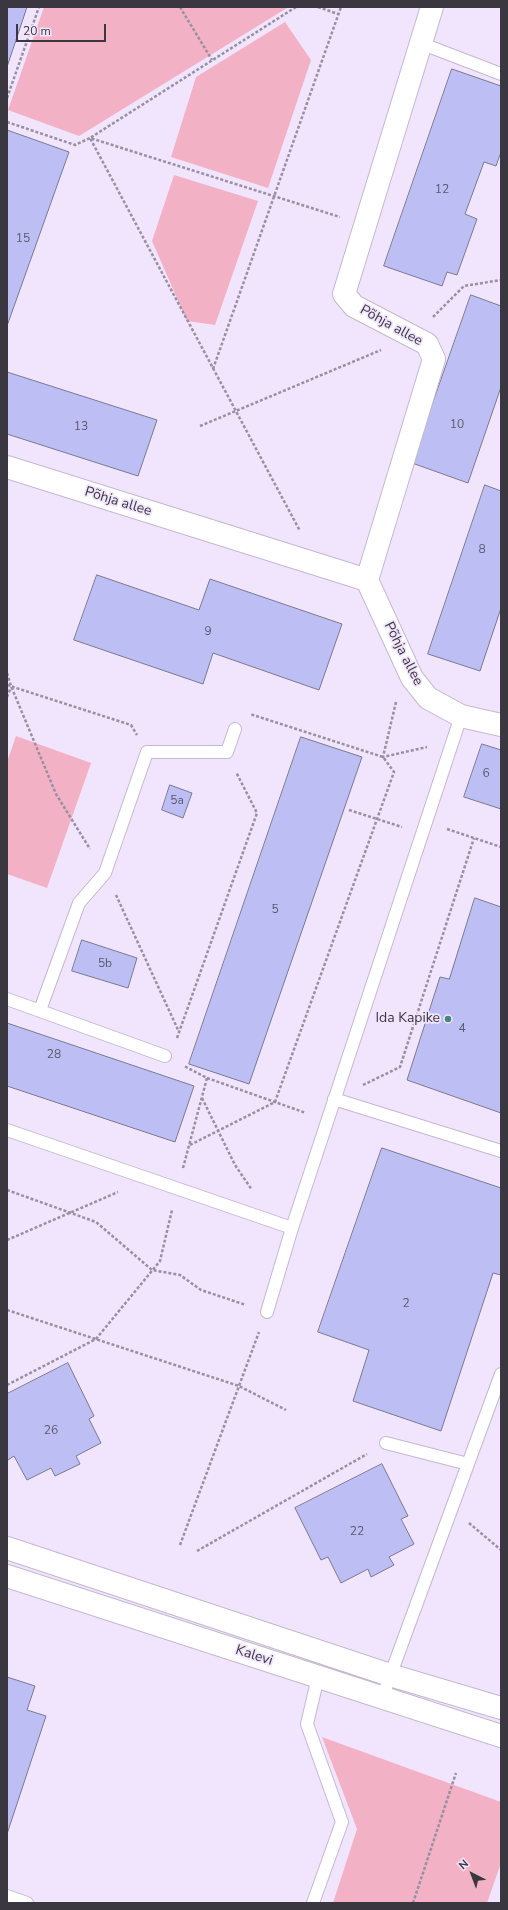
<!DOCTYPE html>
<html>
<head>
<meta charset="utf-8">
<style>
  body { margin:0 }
  #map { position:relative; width:508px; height:1910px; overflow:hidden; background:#f1e5fd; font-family:"Nunito Sans",sans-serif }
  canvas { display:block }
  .frame { position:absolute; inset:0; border:8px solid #3b3740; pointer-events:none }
  .north { position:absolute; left:452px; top:1854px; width:40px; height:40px; -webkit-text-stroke:3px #f1e5fd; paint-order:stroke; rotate:318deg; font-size:11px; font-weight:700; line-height:16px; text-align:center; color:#3b3740 }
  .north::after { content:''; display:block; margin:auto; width:14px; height:18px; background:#3b3740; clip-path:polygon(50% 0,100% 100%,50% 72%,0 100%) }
  .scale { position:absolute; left:16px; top:24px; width:90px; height:18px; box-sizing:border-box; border:2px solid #3b3740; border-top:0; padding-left:5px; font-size:12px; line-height:14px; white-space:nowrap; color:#3b3740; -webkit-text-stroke:3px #f1e5fd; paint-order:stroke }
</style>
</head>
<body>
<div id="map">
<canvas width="508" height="1910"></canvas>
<div class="frame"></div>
<div class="north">N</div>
<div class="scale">20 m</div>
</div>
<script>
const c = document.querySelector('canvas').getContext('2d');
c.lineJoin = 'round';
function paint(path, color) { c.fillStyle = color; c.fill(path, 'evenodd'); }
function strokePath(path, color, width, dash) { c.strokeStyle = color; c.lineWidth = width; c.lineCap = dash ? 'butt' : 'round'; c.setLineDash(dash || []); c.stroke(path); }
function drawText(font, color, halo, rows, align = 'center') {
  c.font = font + ' "Nunito Sans",sans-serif'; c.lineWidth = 3.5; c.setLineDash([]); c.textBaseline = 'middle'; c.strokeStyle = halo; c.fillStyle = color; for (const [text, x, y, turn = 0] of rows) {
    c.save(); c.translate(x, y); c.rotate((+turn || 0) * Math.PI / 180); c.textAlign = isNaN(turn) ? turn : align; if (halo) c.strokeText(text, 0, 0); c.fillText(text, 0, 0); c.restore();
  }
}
paint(new Path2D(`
  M44,7H283L287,8L79,136L8,110Z
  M285,22L311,60L268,188L171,157L196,77Z
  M174,175L258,201L215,325L187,321L152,241Z
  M16,736L91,763L47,888L7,874V762Z
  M322,1737L501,1802V1863L487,1903H333L357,1829Z`), '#f3b1c5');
const building = new Path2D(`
  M7,7H27L7,67Z
  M452,69L501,86V152L496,166L484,162L465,214L477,219L457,275L447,272L442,286L384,266Z
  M7,130L69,152L7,326Z
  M471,295L501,306V387L468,483L412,463Z
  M7,372L157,420L138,476L7,434Z
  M485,485L501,491V608L480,671L428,654Z
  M97,575L199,610L210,579L342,624L319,690L213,653L203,684L74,640Z
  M301,737L362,757L249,1084L189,1064Z
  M482,744L501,750V809L464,797Z
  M170,785L192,793L183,818L162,810Z
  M475,898L501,907V1113L407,1080L440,977L449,979Z
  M82,940L137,958L128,988L72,971Z
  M7,1023L194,1086L175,1142L7,1086Z
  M382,1148L501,1188V1275L493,1273L441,1431L353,1401L369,1350L318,1332Z
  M68,1363L94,1416L89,1419L101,1443L76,1456L80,1464L55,1476L51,1468L27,1480L14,1456L8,1460L7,1458V1394Z
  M382,1464L408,1516L401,1519L414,1544L389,1557L394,1565L371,1577L368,1569L341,1583L328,1557L321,1560L295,1508Z
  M7,1677L35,1686L27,1710L46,1716L7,1834Z`);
paint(building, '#bdbff4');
strokePath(building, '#78798f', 1);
const service = new Path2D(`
  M420,43L501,74
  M7,999L165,1056
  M40,1010L79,903L105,873L147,752H227L235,729
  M334,1099L501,1151
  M7,1130L292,1228
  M267,1312L292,1228L461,716
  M468,1464L501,1374
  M382,1698L468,1464L386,1443
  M7,1896L27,1903
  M313,1903L342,1822L307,1724L318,1677`);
const minor = new Path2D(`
  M432,7L344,294L354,306L427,344L434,359L367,580L412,678L428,698L461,716L501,725
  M7,467L367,580`);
const secondary = new Path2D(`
  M7,1548L390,1675L501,1708
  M7,1576L501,1736`);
strokePath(service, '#c4b8cf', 14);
strokePath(minor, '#c4b8cf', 24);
strokePath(secondary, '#c4b8cf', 24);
strokePath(new Path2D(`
  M180,7L212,60
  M296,7L90,138L300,531
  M318,7L338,14
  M7,98L39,7
  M7,122L75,145L90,138L340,217
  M433,317L464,286L501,280
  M213,369L341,7
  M200,426L381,350
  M7,673L11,686L56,794L90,849
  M7,685L131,725L137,735
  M7,697L11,687
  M396,702L383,757L427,747
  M349,810L402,827
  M447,829L501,847
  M116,895L179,1032
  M177,1038L257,813L236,772
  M207,1078L306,1113
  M363,1085L400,1067L474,838
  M202,1098L235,1165L252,1190
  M190,1145L275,1102L394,772L383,757L250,714
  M183,1168L207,1078L184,1066
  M7,1190L96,1222L152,1270L180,1275L201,1290L246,1305
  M7,1240L118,1192
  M7,1310L239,1386L286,1410
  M7,1385L96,1339L160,1261L172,1210
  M469,1523L501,1550
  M180,1545L259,1332
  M197,1551L367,1454
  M413,1903L456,1773`), '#9890a0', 2.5, [3, 2]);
strokePath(service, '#fff', 12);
strokePath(minor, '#fff', 22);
strokePath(secondary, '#fff', 22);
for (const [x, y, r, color] of [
  [448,1019,4,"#44877a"]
]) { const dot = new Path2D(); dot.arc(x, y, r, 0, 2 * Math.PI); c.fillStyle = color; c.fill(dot); strokePath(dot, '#f1e5fd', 1.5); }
drawText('12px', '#5c596d', null, [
  ["12",442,190],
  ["15",23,239],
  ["10",457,425],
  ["13",81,427],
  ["8",482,550],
  ["9",208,632],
  ["6",486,774],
  ["5a",177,801],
  ["5",275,910],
  ["5b",105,964],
  ["4",462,1029],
  ["28",54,1055],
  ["2",406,1304],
  ["26",51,1431],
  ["22",357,1532]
]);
drawText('14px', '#3b3740', '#f1e5fd', [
  ["Põhja allee",391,326,29],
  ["Põhja allee",118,502,17],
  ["Põhja allee",403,654,63],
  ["Kalevi",254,1656,18]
]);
drawText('14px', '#3b3740', '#f1e5fd', [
  ["Ida Kapike",440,1019]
], 'right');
</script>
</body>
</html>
